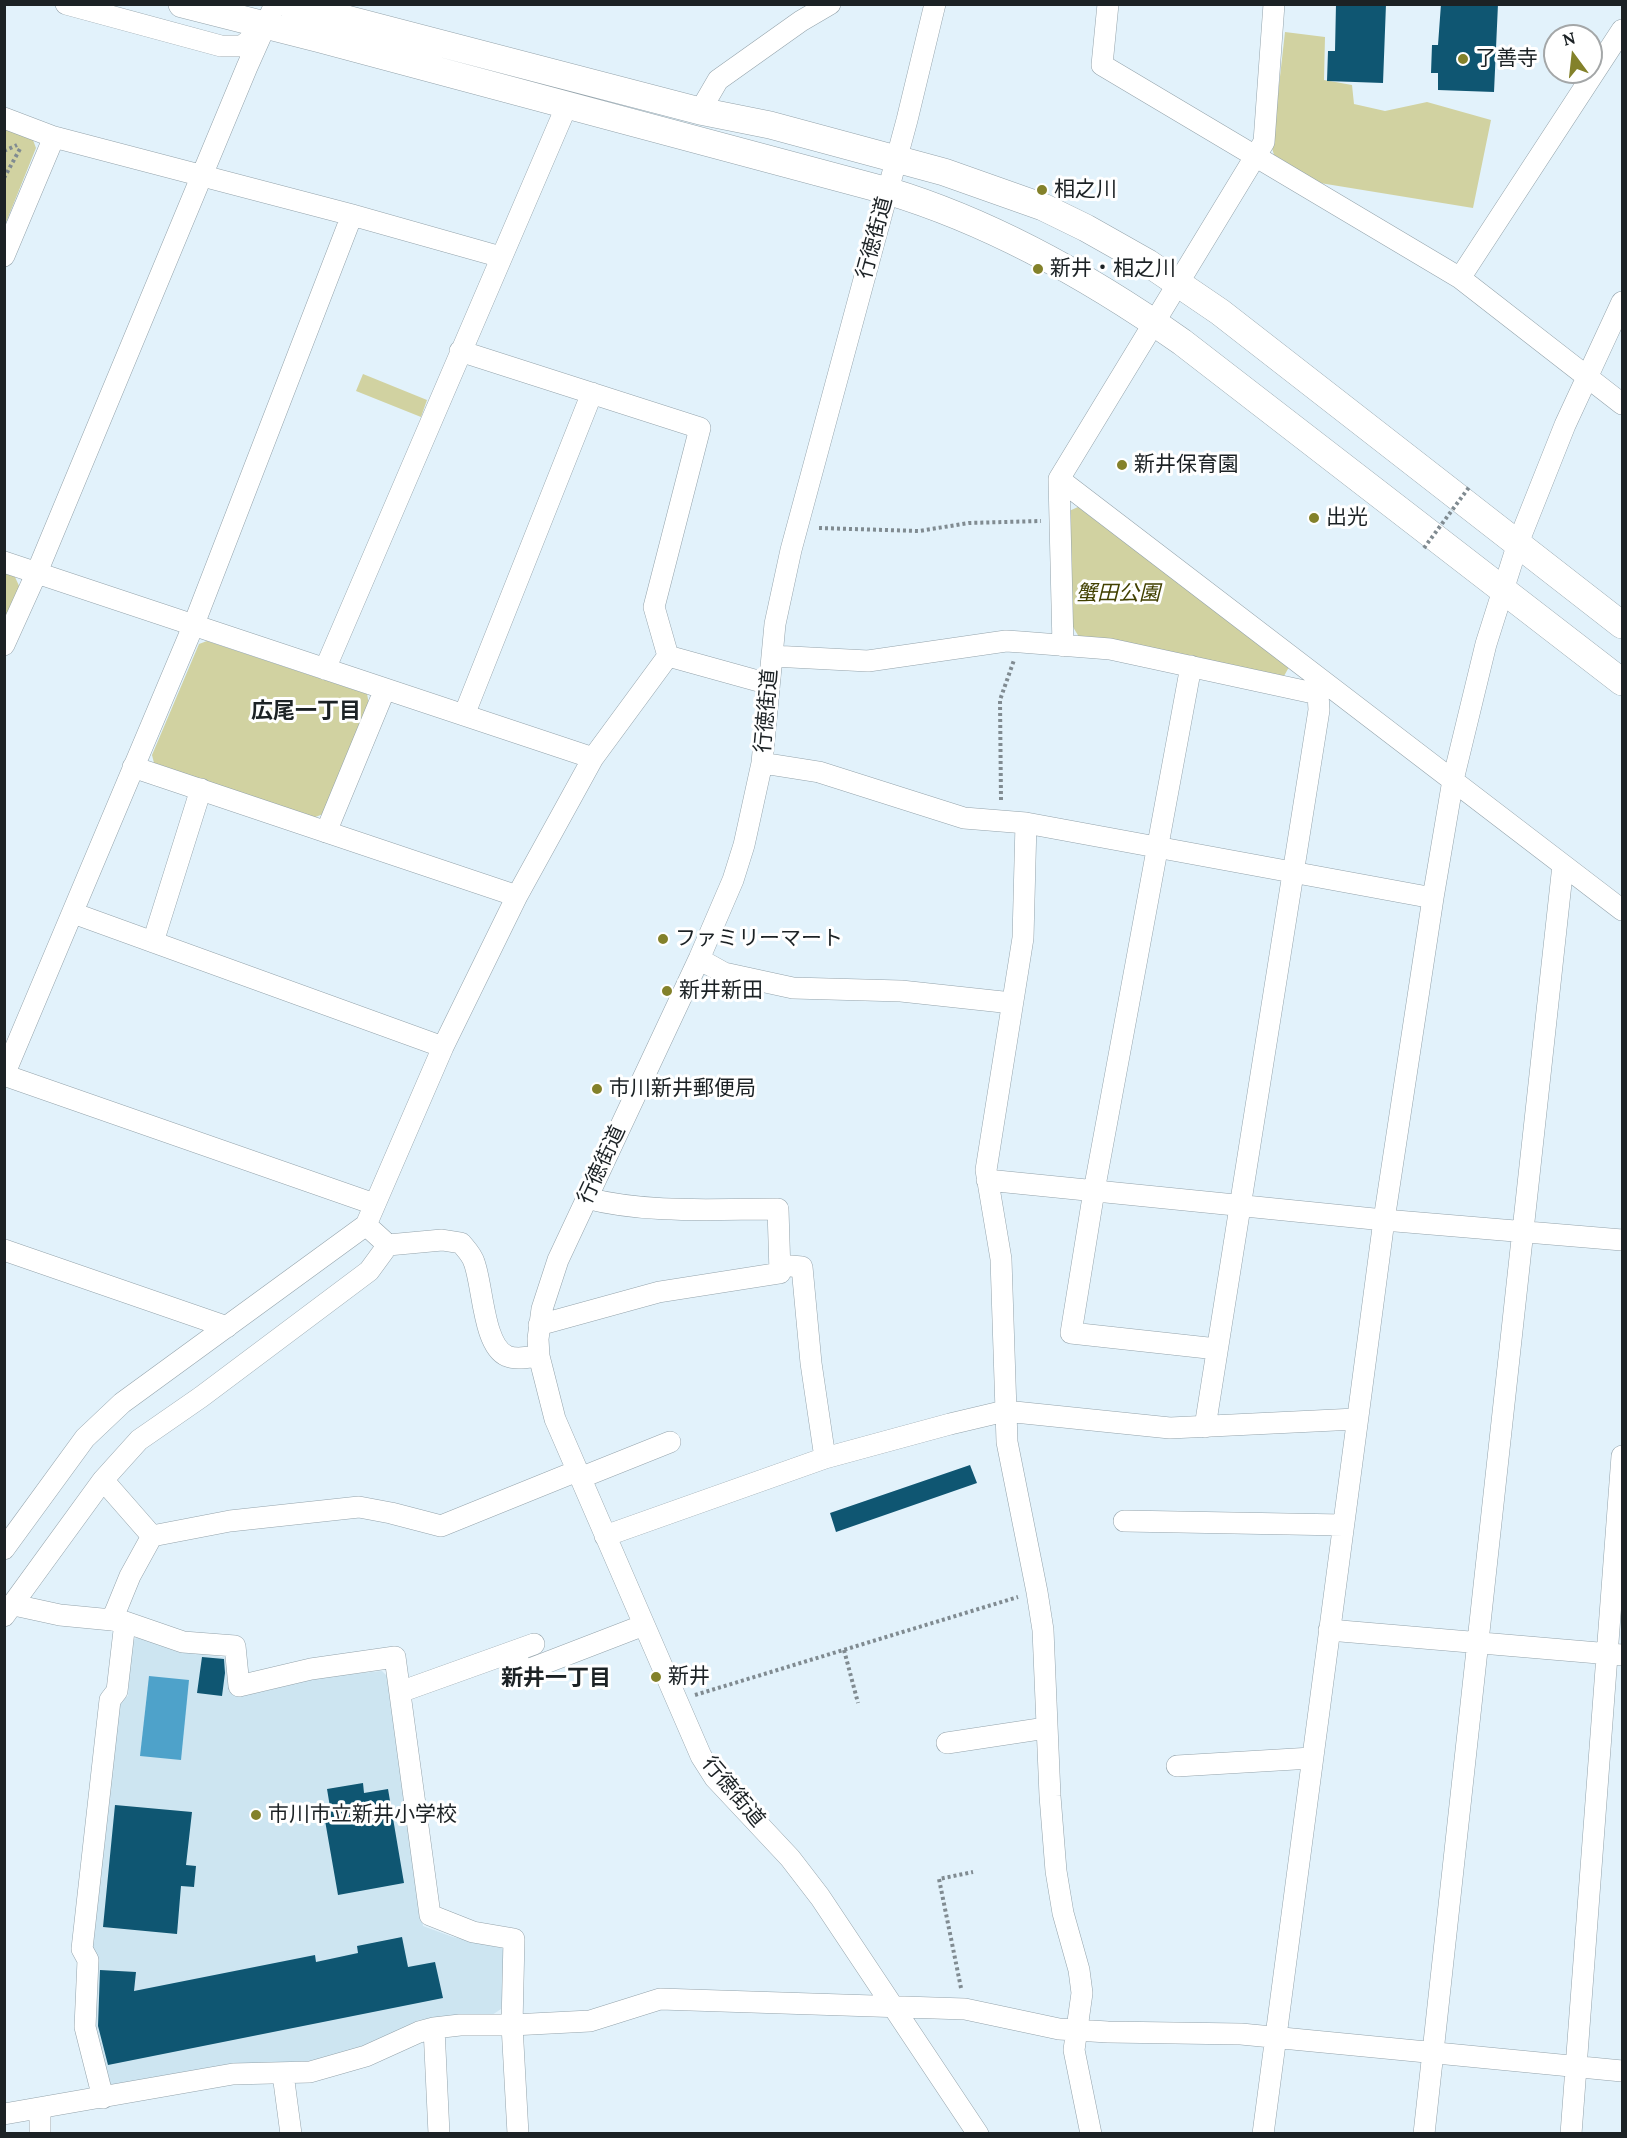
<!DOCTYPE html>
<html>
<head>
<meta charset="utf-8">
<style>
  body { margin:0 }
  #map { position:relative; width:1627px; height:2138px; overflow:hidden; background:#e2f2fb; font-family:Lora,serif }
  canvas { display:block }
  .frame { position:absolute; inset:0; border:6px solid #1c2225; pointer-events:none }
  .north { position:absolute; left:1543px; top:24px; width:60px; height:60px; box-sizing:border-box; background:#fff; border:2px solid #a4a7a8; border-radius:50%; rotate:345deg; font-size:16px; font-weight:700; line-height:24px; text-align:center; color:#1c2225 }
  .north::after { content:''; display:block; margin:auto; width:21px; height:27px; background:#83812a; clip-path:polygon(50% 0,100% 100%,50% 72%,0 100%) }
</style>
</head>
<body>
<div id="map">
<canvas width="1627" height="2138"></canvas>
<div class="frame"></div>
<div class="north">N</div>
</div>
<script>
const c = document.querySelector('canvas').getContext('2d');
c.lineJoin = 'round';
function paint(path, color) { c.fillStyle = color; c.fill(path, 'evenodd'); }
function strokePath(path, color, width, dash) { c.strokeStyle = color; c.lineWidth = width; c.lineCap = dash ? 'butt' : 'round'; c.setLineDash(dash || []); c.stroke(path); }
function drawText(font, color, halo, rows, align = 'center') {
  c.font = font + ' Lora,"Noto Sans JP",serif'; c.lineWidth = 6; c.setLineDash([]); c.textBaseline = 'middle'; c.strokeStyle = halo; c.fillStyle = color; for (const [text, x, y, turn = 0] of rows) {
    c.save(); c.translate(x, y); c.rotate((+turn || 0) * Math.PI / 180); c.textAlign = isNaN(turn) ? turn : align; if (halo) c.strokeText(text, 0, 0); c.fillText(text, 0, 0); c.restore();
  }
}
paint(new Path2D(`
  M140,1637L185,1651L228,1658L233,1694L242,1695L308,1678L382,1671L388,1677L423,1926L453,1937L502,1948L506,1955L501,2009L492,2015H458L419,2020L376,2042L340,2055L308,2061L229,2065L114,2087L104,2082L91,2027L90,1945L117,1703L128,1696L131,1640Z`), '#cde5f1');
paint(new Path2D(`
  M1285,32L1325,37L1324,80L1352,85L1354,104L1385,111L1427,102L1491,120L1473,208L1320,183L1274,155L1272,148Z
  M5,128L33,140L36,148L5,225Z
  M363,374L427,400L421,417L356,391Z
  M1078,507L1289,667L1284,676L1111,639L1079,637L1073,627L1069,511Z
  M5,573L15,577L20,588L5,625Z
  M207,641L367,694L369,704L323,814L313,818L154,763L152,755L199,644Z`), '#d1d2a1');
paint(new Path2D(`
  M149,1676L189,1680L181,1760L140,1756Z`), '#4ea2ca');
paint(new Path2D(`
  M1336,4H1386L1383,83L1327,81L1328,51H1335Z
  M1441,4H1498L1494,92L1438,90V73H1431L1432,45H1438Z
  M970,1465L977,1483L836,1532L830,1513Z
  M202,1657L224,1659L225,1673L222,1696L197,1693Z
  M363,1783L364,1793L388,1789L404,1883L338,1895L323,1809L330,1807L327,1789Z
  M115,1805L192,1812L186,1865L196,1866L194,1887L181,1886L177,1934L103,1927Z
  M402,1937L408,1967L435,1962L443,1998L108,2065L98,2026L100,1970L136,1972L134,1991L315,1955L316,1962L358,1953L357,1946Z`), '#0f5672');
const minor = new Path2D(`
  M66,4L221,46H242L263,29
  M935,4L907,120L791,550L775,624L762,763L744,845L733,880L699,959L558,1260L542,1309L538,1339L539,1356L555,1419L701,1756L715,1778L790,1858L820,1897L978,2134
  M1108,4L1102,65L1460,278L1622,404
  M700,111L718,80L801,21L830,4
  M4,118L54,137L352,215L501,257
  M4,256L54,137
  M1460,278L1622,30
  M460,351L700,428L654,607L668,656
  M1059,479L1622,910
  M4,562L593,758
  M4,645L37,572L247,67L275,4
  M1063,646L1059,479L1264,142L1274,4
  M772,656L868,661L1006,641L1021,642L1110,649L1318,694L1326,684
  M1191,666L1094,1191L1071,1333L1217,1349
  M325,669L567,105
  M464,715L592,393
  M762,763L819,772L964,818L1026,823L1433,898
  M133,767L517,896
  M1026,823L1023,938L986,1170L1001,1259L1007,1442L1037,1592L1043,1630L1050,1796L1056,1871L1063,1913L1079,1970L1082,1993L1074,2050L1091,2134
  M326,832L385,689
  M73,913L443,1047
  M153,942L201,789
  M699,959L724,973L793,988L901,991L1012,1003
  M4,1075L194,624L352,215
  M4,1075L374,1204
  M987,1180L1384,1220L1622,1240
  M4,1250L227,1327
  M780,1265L802,1267L811,1363L825,1458
  M539,1325L659,1292L780,1273L778,1209C714,1209 648,1214 586,1198
  M539,1356C529,1357 516,1360 507,1356C483,1346 483,1285 474,1262C472,1255 466,1249 461,1243L442,1240L388,1245L366,1225L443,1047L517,896L593,758L668,656L769,684
  M1205,1427L1319,710L1318,694
  M580,1478L670,1442
  M103,1480L152,1536L230,1521L359,1507L391,1513L441,1526L577,1471
  M1124,1521L1343,1525
  M152,1536L130,1576L112,1620L125,1622L183,1642L235,1646L239,1686L311,1669L395,1657L430,1915L473,1932L514,1939L512,2025L518,2134
  M605,1536L825,1458L950,1424L1005,1411L1170,1428L1356,1419
  M4,1549L85,1438L122,1403L366,1225
  M14,1605L60,1615L112,1620
  M4,1616L103,1480L139,1440L201,1397L369,1271L388,1245
  M1329,1630L1622,1655
  M515,1651L522,1672L644,1625
  M400,1692L534,1644
  M947,1743L1046,1728
  M1177,1766L1312,1758
  M434,2028L439,2134
  M283,2074L291,2134
  M103,2098L85,2027L88,1960L82,1949L110,1700L117,1691L125,1622
  M4,2114L233,2074L310,2072L366,2056L419,2032L434,2028L460,2025H512L590,2021L660,1999L965,2009L1059,2029L1108,2032L1241,2034L1622,2071
  M40,2134V2109
  M1263,2134L1384,1220L1433,898L1453,780L1486,644L1518,543L1565,425L1622,302
  M1424,2134L1563,865
  M1571,2134L1622,1456`);
const major = new Path2D(`
  M182,4L320,39L888,191C994,223 1091,278 1182,342L1622,682
  M289,4L700,111L770,125L896,159L944,172L1043,207L1086,228L1148,263L1220,312L1622,625`);
strokePath(minor, '#94a3ab', 22);
strokePath(major, '#94a3ab', 28);
strokePath(new Path2D(`
  M4,151L17,145
  M4,178L21,147
  M819,528L919,531L969,523L1041,521
  M1001,800L1000,700L1014,660
  M844,1650L858,1703
  M695,1695L1018,1597
  M961,1988L939,1879L973,1872`), '#808b91', 4, [3, 3]);
strokePath(minor, '#fff', 21);
strokePath(major, '#fff', 27);
strokePath(new Path2D(`
  M1424,548L1470,486`), '#808b91', 4, [3, 3]);
for (const [x, y, r, color] of [
  [1463,59,6,"#83812a"],
  [1042,190,6,"#83812a"],
  [1038,269,6,"#83812a"],
  [1122,465,6,"#83812a"],
  [1314,518,6,"#83812a"],
  [663,939,6,"#83812a"],
  [667,991,6,"#83812a"],
  [597,1089,6,"#83812a"],
  [656,1677,6,"#83812a"],
  [256,1815,6,"#83812a"]
]) { const dot = new Path2D(); dot.arc(x, y, r, 0, 2 * Math.PI); c.fillStyle = color; c.fill(dot); strokePath(dot, '#fff', 2); }
drawText('21px', '#1c2225', '#fff', [
  ["了善寺",1475,59],
  ["相之川",1054,190],
  ["新井・相之川",1050,269],
  ["新井保育園",1134,465],
  ["出光",1326,518],
  ["ファミリーマート",675,939],
  ["新井新田",679,991],
  ["市川新井郵便局",609,1089],
  ["新井",668,1677],
  ["市川市立新井小学校",268,1815]
], 'left');
drawText('21px', '#1c2225', '#fff', [
  ["行徳街道",875,238,-75],
  ["行徳街道",767,711,-85],
  ["行徳街道",602,1165,-65],
  ["行徳街道",733,1792,50]
]);
drawText('italic 21px', '#414000', '#fff', [
  ["蟹田公園",1118,594]
]);
drawText('bold 22px', '#1c2225', '#fff', [
  ["広尾一丁目",306,712],
  ["新井一丁目",556,1679]
]);
</script>
</body>
</html>
